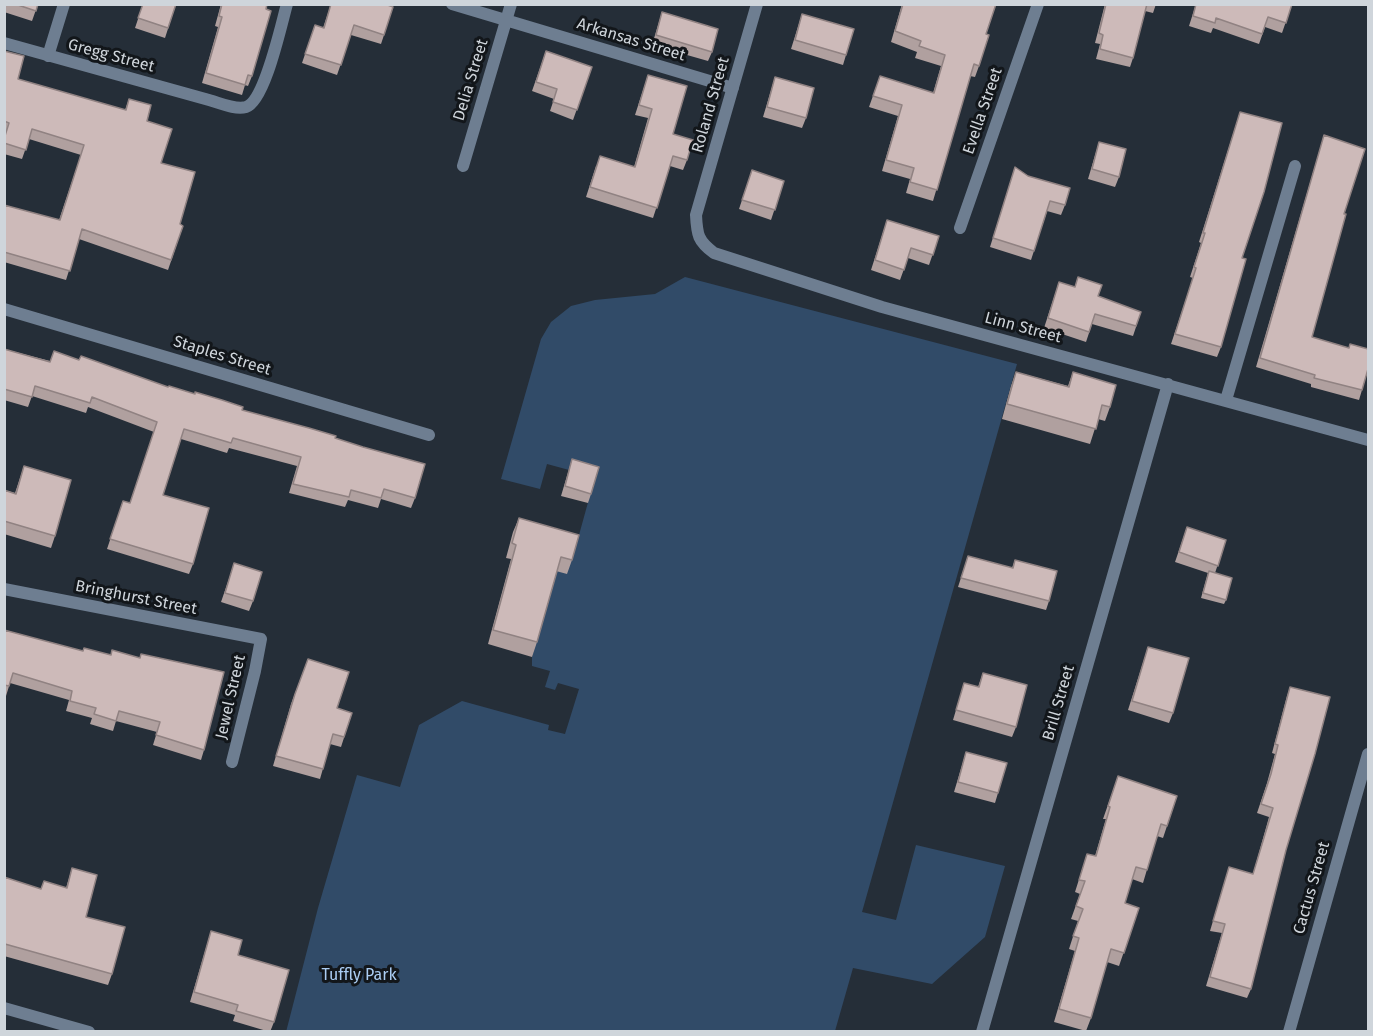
<!DOCTYPE html>
<html>
<head>
<meta charset="utf-8">
<style>
  body { margin:0 }
  #map { position:relative; width:1373px; height:1036px; overflow:hidden; background:#252e38; font-family:"Fira Sans",sans-serif }
  canvas { display:block }
  .frame { position:absolute; inset:0; border:6px solid #cfd5db; pointer-events:none }
</style>
</head>
<body>
<div id="map">
<canvas width="1373" height="1036"></canvas>
<div class="frame"></div>
</div>
<script>
const c = document.querySelector('canvas').getContext('2d');
c.lineJoin = 'round';
function paint(path, color) { c.fillStyle = color; c.fill(path, 'evenodd'); }
function strokePath(path, color, width, dash) { c.strokeStyle = color; c.lineWidth = width; c.lineCap = dash ? 'butt' : 'round'; c.setLineDash(dash || []); c.stroke(path); }
function drawText(font, color, halo, rows, align = 'center') {
  c.font = font + ' "Fira Sans",sans-serif'; c.lineWidth = 6; c.setLineDash([]); c.textBaseline = 'middle'; c.strokeStyle = halo; c.fillStyle = color; for (const [text, x, y, turn = 0] of rows) {
    c.save(); c.translate(x, y); c.rotate((+turn || 0) * Math.PI / 180); c.textAlign = isNaN(turn) ? turn : align; if (halo) c.strokeText(text, 0, 0); c.fillText(text, 0, 0); c.restore();
  }
}
paint(new Path2D(`
  M685,277L1017,364L862,912L896,920L916,845L1005,866L985,937L932,984L853,968L835,1031L286,1032L318,908L357,775L400,787L419,725L462,701L549,725L548,730L565,734L579,689L558,683L555,690L545,687L550,671L532,666V657L555,571L579,535L595,477L547,464L540,489L501,479L541,339L551,322L571,306L595,300L655,294Z`), '#314b68');
strokePath(new Path2D(`
  M452,4L733,88
  M757,4L696,215C697,235 698,241 714,253L882,307L1368,440
  M4,43L209,100C220,103 235,110 246,107C265,101 281,25 287,4
  M48,56L64,4
  M463,166L511,4
  M960,228L1038,4
  M4,309L429,435
  M1226,400L1295,166
  M4,589L261,639L255,671L232,762
  M4,1008L89,1032
  M982,1032L1168,384
  M1289,1032L1368,754`), '#6e7e91', 12);
paint(new Path2D(`
  M4,4H38L32,21L4,12Z
  M143,4H176L165,38L135,28Z
  M221,4L267,5L252,76L248,86L245,85L242,95L202,83L218,27L215,26Z
  M331,4L384,35L381,44L351,35L337,75L302,63L315,25L323,28Z
  M902,4H996L986,34L979,66L975,77L970,76L933,201L906,193L910,179L882,171L898,116L869,107L880,76L933,93L941,66L915,58L917,52L891,42Z
  M1105,4H1156L1153,13L1145,11L1133,58L1130,67L1096,59L1100,44L1095,43Z
  M1196,4H1292L1282,33L1265,27L1259,44L1213,28L1211,33L1189,26Z
  M662,12L712,52L708,61L652,45Z
  M802,14L846,55L843,65L791,49Z
  M4,51L18,79L125,110L129,99L147,121L161,163L180,224L183,226L168,270L79,239L66,280L4,262V205L59,220L81,155L29,139L22,159L4,154V137L6,132H4Z
  M546,51L592,67L573,120L550,111L554,99L532,91Z
  M648,75L673,134L687,160L683,170L670,166L653,218L586,197L596,166L634,167L648,118L635,115Z
  M775,77L806,118L802,128L763,117Z
  M1240,112L1221,347L1217,357L1171,344L1193,278L1190,277L1201,243L1199,242Z
  M1324,135L1344,214L1312,337L1349,348L1362,390L1359,400L1311,387V384L1256,367Z
  M1099,142L1119,177L1115,187L1088,179Z
  M1015,167L1065,205L1061,215L1047,211L1031,260L990,247Z
  M752,170L784,181L771,220L739,209Z
  M887,220L939,236L929,265L908,258L900,280L871,270Z
  M1059,282L1141,312L1133,336L1092,324L1086,342L1044,328Z
  M4,349L50,361L79,360L335,438L415,498L411,508L381,499L378,508L348,500L345,507L289,493L297,466L229,448L227,453L181,439L163,495L193,564L189,574L107,549L123,501L130,503L154,432L88,407L86,413L32,396L28,407L4,400Z
  M1016,372L1068,386L1073,372L1110,407L1105,421L1098,419L1090,444L1002,419L1011,386Z
  M572,459L591,494L588,503L561,496Z
  M24,466L55,536L51,548L4,534V490L15,493Z
  M519,518L572,560L567,574L556,571L537,642L532,657L488,644L511,559L506,558L513,532Z
  M1187,527L1226,540L1215,573L1226,600L1224,604L1201,598L1208,573L1175,562Z
  M968,556L1012,568L1015,560L1049,601L1046,610L958,587Z
  M231,573L253,601L249,611L221,602Z
  M4,630L83,651L204,750L201,760L153,745L157,732L116,721L113,731L90,724L92,718L66,711L69,700L10,683L6,696H4Z
  M1148,647L1173,713L1169,723L1128,710Z
  M308,659L337,708L352,713L341,747L330,744L320,779L273,766L291,704Z
  M983,673L1016,727L1012,737L953,720L964,683L978,687Z
  M1290,687L1286,850L1251,989L1247,998L1206,986L1222,933L1210,931L1229,867L1253,874L1269,817L1257,813L1267,783L1275,754L1272,753L1287,696Z
  M966,752L998,793L995,803L954,792Z
  M1118,776L1167,826L1163,838L1157,836L1143,883L1132,879L1125,903L1139,908L1119,966L1107,962L1091,1018L1086,1031L1054,1022L1075,951L1069,949L1078,921L1071,919L1080,894L1075,892L1087,854L1095,856L1106,819H1103Z
  M72,868L86,917L112,974L108,985L4,956V877L41,889L44,881L66,888Z
  M211,931L238,955L274,1022L270,1032L233,1021L235,1015L190,1002Z`), '#b0a09f');
const building = new Path2D(`
  M15,4H38L36,11Z
  M143,4H176L168,28L138,18Z
  M222,4H267L266,9L271,11L252,76L248,75L245,85L206,73L222,17L219,16Z
  M331,4H385L393,7L384,35L354,25L341,65L305,54L315,25L324,28Z
  M903,4H996L986,34L989,35L979,66L974,64L937,190L910,182L914,168L886,160L902,105L873,96L880,76L934,93L945,55L919,46L921,41L895,31Z
  M1106,4H1147L1133,58L1100,49L1103,35L1099,33Z
  M1196,4H1292L1286,23L1268,17L1262,34L1216,18L1215,23L1193,16Z
  M662,12L718,29L712,52L656,35Z
  M802,14L854,29L846,55L795,40Z
  M4,51L24,56L18,79L126,110L129,99L151,105L147,121L172,129L161,163L195,172L180,224L183,226L171,260L82,229L70,271L4,252V205L60,220L84,145L32,129L26,150L4,143V139L9,123L4,121Z
  M546,51L592,67L577,110L553,102L557,89L536,82Z
  M648,75L687,86L673,134L693,140L687,160L673,156L657,208L590,187L600,156L635,167L652,109L639,105Z
  M775,77L814,88L806,118L767,107Z
  M1240,112L1282,123L1264,192L1242,258L1246,259L1221,347L1175,334L1196,268L1194,267L1205,233H1203Z
  M1324,135L1365,149L1344,214H1346L1312,337L1349,348L1350,344L1368,349V369L1362,390L1314,378L1315,375L1260,358Z
  M1099,142L1126,149L1119,177L1092,169Z
  M1015,167L1028,176L1070,188L1065,205L1050,201L1034,251L993,238Z
  M752,170L784,181L775,210L742,200Z
  M887,220L939,236L933,255L911,248L904,270L875,260Z
  M1078,277L1102,285L1098,296L1141,312L1136,326L1095,314L1089,332L1048,318L1059,282L1075,287Z
  M4,349L50,362L54,351L79,360L81,356L168,387L169,386L195,394V392L222,400L243,407L242,410L309,428L336,436L335,438L363,447L425,464L415,498L384,489L381,498L351,490L349,497L293,484L301,457L233,438L231,443L184,429L163,495L209,508L193,564L110,539L123,501L130,503L157,422L92,397L90,403L35,386L32,397L4,389Z
  M1016,372L1069,387L1073,372L1116,385L1110,407L1102,405L1096,429L1007,404Z
  M572,459L599,467L591,494L565,486Z
  M24,466L71,480L55,536L4,521V490L16,494Z
  M519,518L579,535L572,560L561,557L537,642L493,630L516,545L512,543Z
  M1187,527L1226,540L1218,566L1179,552Z
  M968,556L1013,568L1015,560L1057,571L1049,601L961,578Z
  M234,563L262,572L253,601L225,593Z
  M1209,571L1232,578L1226,600L1203,593Z
  M4,630L83,651L84,648L111,655L112,650L140,658L141,654L224,672L204,750L156,735L160,722L119,711L116,721L94,714L96,708L70,701L72,691L13,673L9,686L4,685Z
  M1148,647L1189,658L1173,713L1132,701Z
  M308,659L349,672L337,708L352,713L344,737L333,734L323,769L276,756L295,694Z
  M983,673L1027,685L1016,727L956,710L964,683L979,687Z
  M1290,687L1330,697L1315,754L1286,850L1251,989L1210,977L1225,924L1213,921L1229,867L1253,874L1273,808L1261,804L1271,774L1278,745L1275,744Z
  M966,752L1007,763L998,793L958,782Z
  M1118,776L1177,796L1167,826L1161,824L1147,870L1136,867L1125,903L1139,908L1124,953L1111,949L1091,1018L1059,1009L1079,938L1073,936L1083,909L1076,906L1085,881L1079,880L1087,854L1096,856L1110,807L1108,806Z
  M72,868L97,875L86,917L125,927L112,974L5,944L4,947V877L41,889L44,881L67,888Z
  M211,931L242,940L238,955L289,970L274,1022L236,1011L238,1005L194,992Z`);
paint(building, '#cdbab9');
strokePath(building, '#908282', 1.5);
drawText('16px', '#cfd5db', '#12161a', [
  ["Arkansas Street",631,40,17],
  ["Gregg Street",111,56,15],
  ["Delia Street",471,80,-73],
  ["Roland Street",711,105,-74],
  ["Evella Street",983,111,-71],
  ["Linn Street",1023,328,15],
  ["Staples Street",222,356,17],
  ["Bringhurst Street",136,598,11],
  ["Jewel Street",231,697,-77],
  ["Brill Street",1059,703,-74],
  ["Cactus Street",1312,888,-74]
]);
drawText('16px', '#abcdf3', '#12161a', [
  ["Tuffly Park",359,976]
]);
</script>
</body>
</html>
